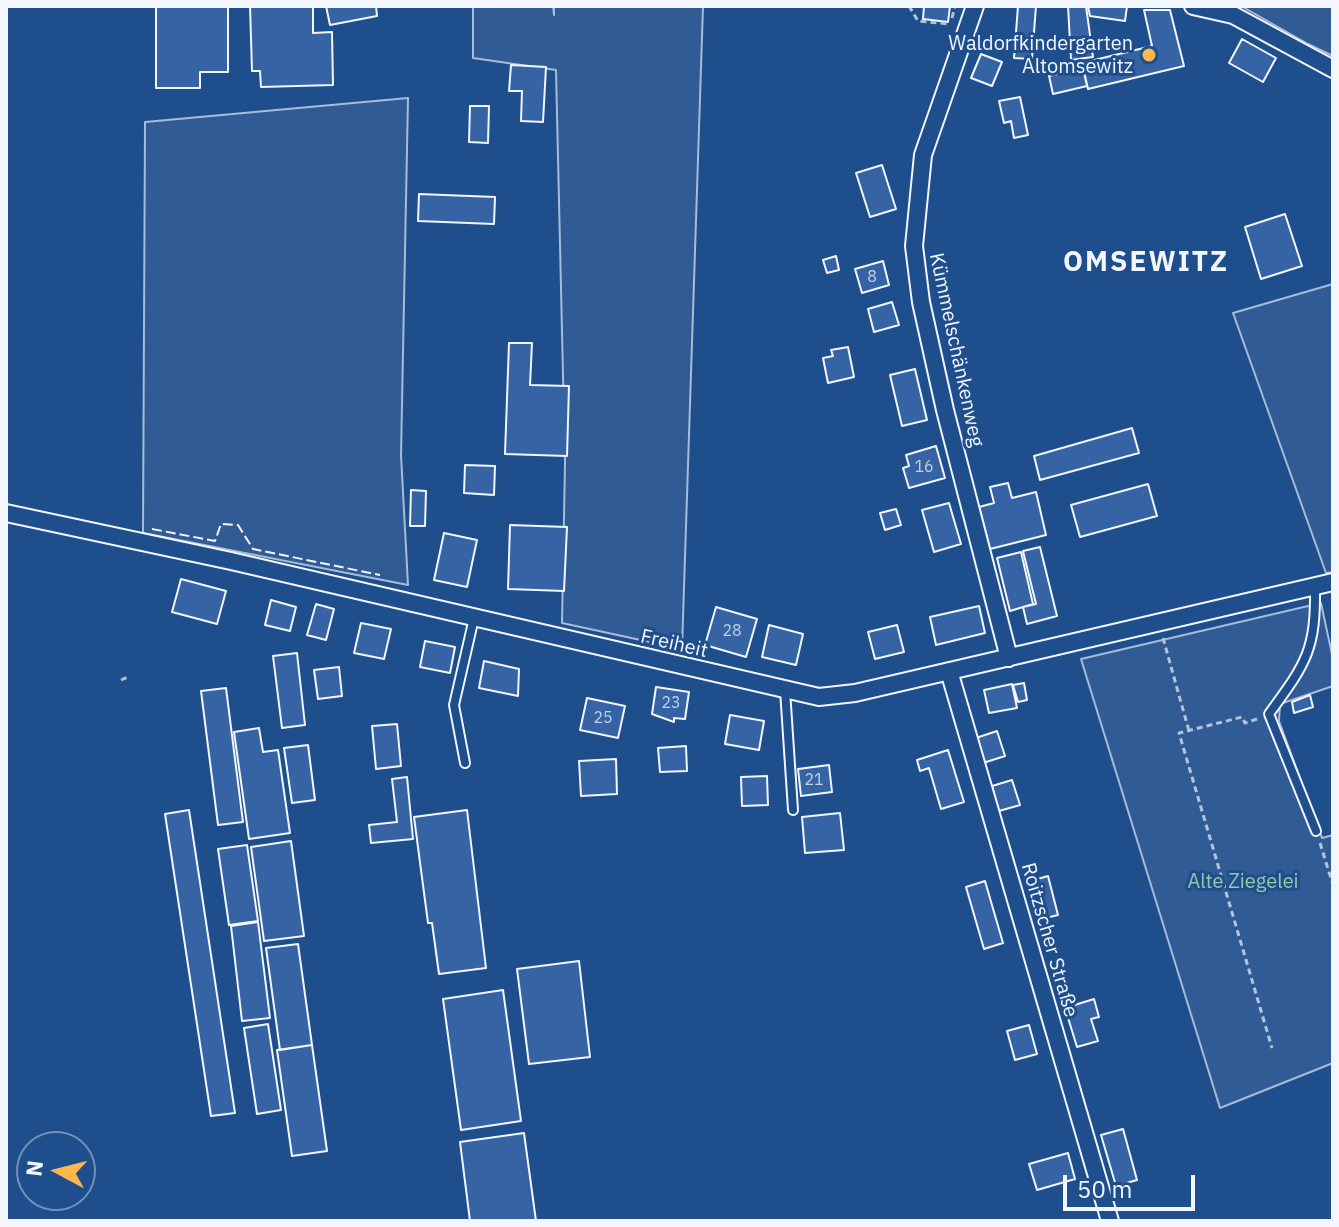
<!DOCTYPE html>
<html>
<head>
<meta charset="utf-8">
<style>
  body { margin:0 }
  #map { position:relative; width:1339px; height:1227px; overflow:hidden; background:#1f4e8c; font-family:"IBM Plex Sans",sans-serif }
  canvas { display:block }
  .frame { position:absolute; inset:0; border:8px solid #f2f6ff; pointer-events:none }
  .north { position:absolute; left:16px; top:1131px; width:80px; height:80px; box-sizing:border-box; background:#1f4e8c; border:2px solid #7391ba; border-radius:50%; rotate:277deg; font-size:22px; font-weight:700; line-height:32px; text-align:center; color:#f2f6ff }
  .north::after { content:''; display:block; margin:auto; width:28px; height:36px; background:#ffb74d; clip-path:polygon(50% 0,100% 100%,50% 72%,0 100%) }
  .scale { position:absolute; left:1063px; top:1175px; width:132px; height:36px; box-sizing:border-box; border:4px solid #f2f6ff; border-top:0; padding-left:10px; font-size:24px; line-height:28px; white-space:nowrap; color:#f2f6ff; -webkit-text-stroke:6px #1f4e8c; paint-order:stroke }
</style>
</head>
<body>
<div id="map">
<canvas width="1339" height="1227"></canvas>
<div class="frame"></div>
<div class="north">N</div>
<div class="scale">50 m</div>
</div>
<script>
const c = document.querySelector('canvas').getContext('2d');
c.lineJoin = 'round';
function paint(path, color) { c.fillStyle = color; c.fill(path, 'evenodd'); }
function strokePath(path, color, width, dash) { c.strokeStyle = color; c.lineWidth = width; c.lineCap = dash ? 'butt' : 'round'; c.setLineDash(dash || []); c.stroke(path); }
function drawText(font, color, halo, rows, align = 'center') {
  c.font = font + ' "IBM Plex Sans",sans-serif'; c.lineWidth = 6; c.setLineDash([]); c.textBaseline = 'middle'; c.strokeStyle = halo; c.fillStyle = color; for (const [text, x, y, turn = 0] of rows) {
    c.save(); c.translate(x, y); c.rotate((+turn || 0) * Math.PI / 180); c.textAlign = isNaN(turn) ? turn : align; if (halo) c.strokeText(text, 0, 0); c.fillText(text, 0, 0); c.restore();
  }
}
const built = new Path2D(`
  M473,6H553L554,15V6H703L682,649L562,623L565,463L556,70L473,58Z
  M1241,6H1333V56L1308,44Z
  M408,98L401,455L408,585L143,533L145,122Z
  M1333,284V572L1326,573L1233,313Z
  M1321,603L1333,659V686L1280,704L1279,721L1322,838L1333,835V1063L1220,1108L1081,659Z`);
paint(built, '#305b95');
strokePath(built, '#a8bbd7', 2);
const building = new Path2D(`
  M156,6H228V72H200V88H156Z
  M250,6H313V33L332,32L333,85L261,87L260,71H252Z
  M326,6H376L377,16L330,25Z
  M924,6H950L948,22L923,19Z
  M1018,6H1036L1032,59L1014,58Z
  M1068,6H1086L1093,57L1071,60Z
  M1088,6H1127L1125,21L1090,16Z
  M1144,10H1170L1184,66L1088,89L1082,63L1152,46Z
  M1242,39L1276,58L1263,82L1229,63Z
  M981,54L1002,62L992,86L971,78Z
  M511,65L546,67L543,122L521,121L522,91H509Z
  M1083,68L1087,86L1053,94L1049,76Z
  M1020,97L1028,135L1014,138L1011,121L1004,123L999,101Z
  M470,106H489L488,143L469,142Z
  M882,165L896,209L870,217L856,173Z
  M419,194L495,197L494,224L418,221Z
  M1285,214L1302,266L1261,279L1245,227Z
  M836,256L839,270L827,273L823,260Z
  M883,261L889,285L862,293L855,269Z
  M892,302L899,325L874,332L868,309Z
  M509,343H532L530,385L569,386L567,456L505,454Z
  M848,347L854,377L828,383L823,358L833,356L831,350Z
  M915,369L927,420L902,426L890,375Z
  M1132,428L1139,453L1040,480L1034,456Z
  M936,446L945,478L909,488L903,468L909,466L906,455Z
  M465,465L495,466L494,495L464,493Z
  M1008,483L1012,498L1036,492L1046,535L990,549L979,507L994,503L990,487Z
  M1148,484L1157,516L1080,537L1071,505Z
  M411,490L426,491L425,526H410Z
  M949,503L961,544L934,552L922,510Z
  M896,509L901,525L885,530L880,513Z
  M510,525L567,527L564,591L508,589Z
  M444,533L477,540L467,587L434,580Z
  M1040,547L1057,616L1027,624L1023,607L1036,604L1023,551Z
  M1021,552L1033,604L1010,611L997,558Z
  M181,579L226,591L217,624L172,612Z
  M271,600L296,607L290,631L265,625Z
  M316,604L334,609L326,640L307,635Z
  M979,606L985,633L936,645L930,617Z
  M716,607L757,619L746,657L705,645Z
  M361,623L391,629L384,659L354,653Z
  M769,625L803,634L796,665L762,657Z
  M897,625L904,652L875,659L868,632Z
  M425,641L455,647L450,673L420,667Z
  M297,653L305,725L282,728L273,656Z
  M484,661L519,669L518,696L479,688Z
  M339,667L342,696L318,699L314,670Z
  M1024,683L1027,700L1018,702L1013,685Z
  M1012,684L1017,708L989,713L984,690Z
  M656,687L689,692L685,719L674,718V722L652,714Z
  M226,688L243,822L218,825L201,691Z
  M1310,695L1313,707L1294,713L1292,702Z
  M587,698L625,706L618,738L580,730Z
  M730,715L764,721L759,750L725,744Z
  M397,724L401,766L376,769L372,726Z
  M259,728L263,752L278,750L290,833L249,839L234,732Z
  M997,731L1005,756L983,763L976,738Z
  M308,745L315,800L292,803L284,748Z
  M686,746L687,771L660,772L658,748Z
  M948,750L964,802L941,809L929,768L920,771L917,760Z
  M616,759L617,794L581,796L579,761Z
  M829,765L832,792L801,796L798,769Z
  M767,776L768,805L742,806L741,777Z
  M407,777L413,839L371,843L369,825L397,822L392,779Z
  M1012,780L1020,805L999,811L992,786Z
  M189,810L235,1113L211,1116L165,814Z
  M467,810L486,968L439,974L432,923H428L414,817Z
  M840,813L844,850L805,853L802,817Z
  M291,841L304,936L264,941L251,847Z
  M247,845L258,921L229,925L218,849Z
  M1048,876L1058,915L1038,920L1027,882Z
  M985,881L1003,943L984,949L966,887Z
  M258,922L270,1018L242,1021L231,926Z
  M298,944L312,1045L280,1050L266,948Z
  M579,961L590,1057L529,1064L517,969Z
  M503,990L521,1121L461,1130L443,999Z
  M1094,999L1099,1017L1091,1019L1098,1041L1077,1047L1065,1008Z
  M268,1024L281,1110L257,1114L244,1028Z
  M1029,1025L1037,1054L1015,1060L1007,1031Z
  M312,1045L327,1151L292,1156L277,1050Z
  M1123,1129L1137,1180L1116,1186L1101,1135Z
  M524,1133L536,1221H470L460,1142Z
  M1068,1153L1075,1179L1037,1190L1029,1164Z`);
paint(building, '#3563a3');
strokePath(building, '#f2f6ff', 2);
const service = new Path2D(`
  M1315,586C1316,651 1306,663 1269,714L1316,831
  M785,690L793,810
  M465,763L454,705L474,618`);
const minor = new Path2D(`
  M975,6L923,155L914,246L921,302L945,410L1009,658
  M1193,6L1233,15L1333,69
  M6,513L231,561L819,697L855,693L1333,582
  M949,671L1110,1221`);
strokePath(service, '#f2f6ff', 12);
strokePath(minor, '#f2f6ff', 20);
strokePath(new Path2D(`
  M909,6L918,21L950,24
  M952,18L955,6
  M1163,638L1189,731
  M121,680L130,676
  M1257,719L1245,723L1242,717L1179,733L1272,1048
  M1320,843L1333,885`), '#b3c4dc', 3, [6, 4]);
strokePath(service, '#1f4e8c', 8);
strokePath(minor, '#1f4e8c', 16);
strokePath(new Path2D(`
  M152,529L215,541L221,524L238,525L253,549L380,575`), '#f2f6ff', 2, [10, 4]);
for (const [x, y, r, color] of [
  [1149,55,8,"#ffb74d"]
]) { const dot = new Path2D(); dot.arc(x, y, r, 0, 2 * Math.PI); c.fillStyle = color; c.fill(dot); strokePath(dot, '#1f4e8c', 3); }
drawText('16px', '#c3d1e8', null, [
  ["8",872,277],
  ["16",924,467],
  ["28",732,631],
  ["23",671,703],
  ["25",603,718],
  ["21",814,780]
]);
drawText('20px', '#f2f6ff', '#1f4e8c', [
  ["Waldorfkindergarten",1133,44],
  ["Altomsewitz",1133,67]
], 'right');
drawText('20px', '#f2f6ff', '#1f4e8c', [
  ["Kümmelschänkenweg",956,350,78],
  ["Freiheit",674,644,13],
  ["Roitzscher Straße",1049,940,74]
]);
drawText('20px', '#97c8a6', '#1f4e8c', [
  ["Alte Ziegelei",1243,882]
]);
c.letterSpacing = '2px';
drawText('bold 28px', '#f2f6ff', '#1f4e8c', [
  ["OMSEWITZ",1146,263]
]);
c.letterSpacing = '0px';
</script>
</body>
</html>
